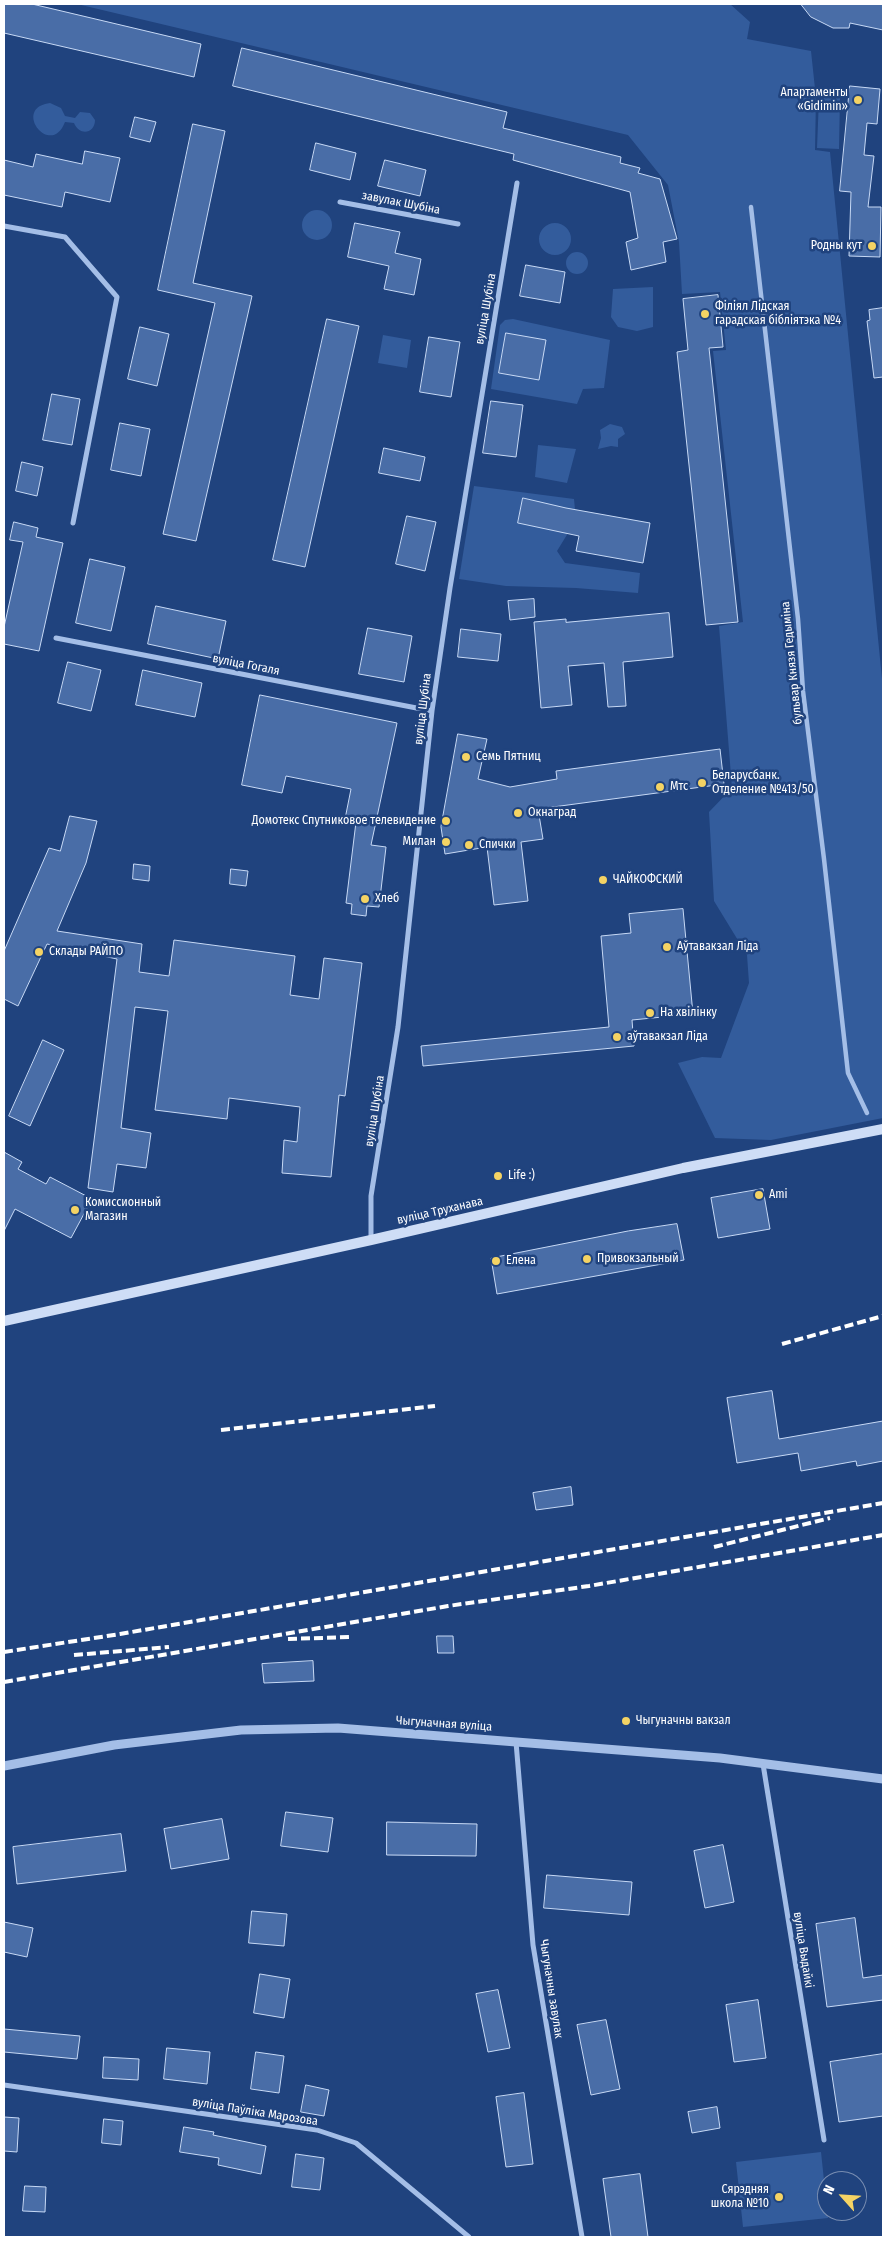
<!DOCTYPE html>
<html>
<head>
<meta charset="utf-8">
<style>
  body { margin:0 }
  #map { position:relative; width:887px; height:2241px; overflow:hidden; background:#20437e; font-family:"Fira Sans Condensed",sans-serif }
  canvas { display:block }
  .frame { position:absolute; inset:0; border:5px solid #fff; pointer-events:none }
  .north { position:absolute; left:817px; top:2171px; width:50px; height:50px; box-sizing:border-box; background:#20437e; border:1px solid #798eb2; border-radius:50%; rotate:296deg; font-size:14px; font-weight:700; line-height:20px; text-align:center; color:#fff }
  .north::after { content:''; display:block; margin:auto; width:18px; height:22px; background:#f4d364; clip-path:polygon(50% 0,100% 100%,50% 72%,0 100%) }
</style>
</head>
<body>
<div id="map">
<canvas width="887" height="2241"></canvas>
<div class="frame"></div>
<div class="north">N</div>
</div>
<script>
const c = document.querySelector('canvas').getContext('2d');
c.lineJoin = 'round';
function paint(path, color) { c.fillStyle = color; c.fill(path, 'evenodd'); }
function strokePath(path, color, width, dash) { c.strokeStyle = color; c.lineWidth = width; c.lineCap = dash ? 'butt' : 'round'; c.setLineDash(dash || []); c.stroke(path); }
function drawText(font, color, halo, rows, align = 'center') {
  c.font = font + ' "Fira Sans Condensed",sans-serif'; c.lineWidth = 5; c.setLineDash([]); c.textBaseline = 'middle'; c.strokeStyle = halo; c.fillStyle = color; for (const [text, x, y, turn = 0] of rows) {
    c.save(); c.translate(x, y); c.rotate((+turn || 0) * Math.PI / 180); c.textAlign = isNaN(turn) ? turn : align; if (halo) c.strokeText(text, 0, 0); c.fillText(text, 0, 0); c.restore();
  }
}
paint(new Path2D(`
  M77,4H730L750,22L747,39L811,51L816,98L815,150L830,152L883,689V1118L771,1140L715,1138L678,1063L702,1057L721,1058L749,983L747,955L714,901L709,812L732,788L719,626L743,622L713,351L726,350L720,292L682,294L679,242L668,185L628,135Z
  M819,98H840L839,149L817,148Z
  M50,103L61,108L65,116L75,118L80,112L90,113L95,120C95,134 79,136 74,123L65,122C51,159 11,108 50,103Z
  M302 225a15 15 0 1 1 30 0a15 15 0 1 1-30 0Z
  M539 239a16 16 0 1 1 32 0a16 16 0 1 1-32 0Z
  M566 263a11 11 0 1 1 22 0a11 11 0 1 1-22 0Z
  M653,287V327L637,331L618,327L611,317L613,289Z
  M513,319L610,340L604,388L583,389L577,404L491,389L500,325L505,320Z
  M383,335L411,340L407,368L378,363Z
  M610,424L622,427L625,434L618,439V447L611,446L598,449L601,438L600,430Z
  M538,445L576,449L567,483L535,477Z
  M474,486L574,499L576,520L557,551L565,563L640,573L638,593L576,588L506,586L459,579Z
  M821,2152L828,2218L743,2227L736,2162Z`), '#335c9c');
const building = new Path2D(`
  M4,4H32L201,44L194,77L4,33Z
  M801,4H883V30L850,23L849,28H833L811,17Z
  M242,48L507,112L503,128L621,157L620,163L640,168L638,173L660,179L677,239L663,242L666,262L631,270L626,242L638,238L630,192L513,160L514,154L233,86Z
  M850,86L880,89L877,124L867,123L864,155L874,156L868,207H881L880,257L849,256L851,192L840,191Z
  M135,117L156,122L150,142L130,137Z
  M193,124L225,131L193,283L252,296L196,541L163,534L215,303L158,290Z
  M316,143L356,153L350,180L310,170Z
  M85,151L120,158L110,202L65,192L62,207L4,195V160L33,167L36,154L82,164Z
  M385,160L426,170L420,196L378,186Z
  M355,223L400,232L395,253L421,259L414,295L384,289L389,266L348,257Z
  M526,265L565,272L560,303L520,296Z
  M718,295L723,347L709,348L738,622L706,625L677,352L688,350L683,299Z
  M883,308V377L874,378L867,321L870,320L869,310Z
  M327,319L359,326L305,567L273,560Z
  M140,327L169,334L157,386L128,379Z
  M506,333L546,340L539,380L499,373Z
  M429,337L460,342L451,397L420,392Z
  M52,394L80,399L72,445L43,440Z
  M491,401L523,405L516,457L483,453Z
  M120,423L150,429L141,476L111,470Z
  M384,448L425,457L420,481L379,473Z
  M22,462L43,467L37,496L16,491Z
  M523,498L566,508L650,523L643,563L576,551L579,536L518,523Z
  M407,516L436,522L425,571L396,564Z
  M14,522L38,528L36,537L63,543L39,651L4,644V627L23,542L10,540Z
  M90,559L125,567L111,631L76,623Z
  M534,599L535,617L510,620L508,601Z
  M156,606L226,621L218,659L148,644Z
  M669,613L673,657L623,662L626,706L608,707L604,663L568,666L572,705L541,708L534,622L566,619V622Z
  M368,628L412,636L404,682L359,674Z
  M461,629L501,634L498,661L458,657Z
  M68,662L101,670L91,711L58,703Z
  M143,670L202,683L195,717L136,705Z
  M260,695L397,723L371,845L386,847L379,907L367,906L366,916L351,914L352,904L346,903L356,822L345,819L351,789L286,776L282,793L242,785Z
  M458,734L487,739L478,779L510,787L557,779L556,771L720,749L724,784L538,809L543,839L521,842L528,901L494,905L487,847L445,854L441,827Z
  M70,816L97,821L86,863L57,931L142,944L139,972L169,976L174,940L295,956L290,995L319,999L324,958L362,963L345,1096L339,1095L331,1177L282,1173L284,1140L297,1142L300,1107L229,1098L227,1119L155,1110L168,1011L135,1007L121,1128L151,1133L146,1168L117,1164L113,1192L88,1188L117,959L47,944L18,1006L4,999V951L49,848L60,851Z
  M134,864L150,866L149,881L133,879Z
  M231,869L248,871L246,886L230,884Z
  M683,909L693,1014L632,1020L634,1046L423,1066L421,1046L609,1027L601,936L631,933L629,914Z
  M43,1040L64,1050L30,1126L9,1116Z
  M4,1152L22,1162L18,1169L46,1184L50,1177L92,1199L71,1238L15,1209L4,1231Z
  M763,1189L770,1229L718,1238L711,1198Z
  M677,1224L684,1260L497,1294L491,1258L628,1231Z
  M772,1391L779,1439L883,1421V1461L857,1466L856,1461L801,1471L798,1453L737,1463L727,1398Z
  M571,1487L573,1505L536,1510L533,1493Z
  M437,1636H453L454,1653H438Z
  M313,1661L314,1681L264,1683L262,1664Z
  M286,1812L333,1818L328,1852L281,1846Z
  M222,1819L229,1859L171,1869L164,1829Z
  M387,1822L477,1824L476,1856L387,1855Z
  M121,1834L126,1871L17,1884L13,1847Z
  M723,1845L734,1902L705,1908L694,1851Z
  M547,1875L632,1882L629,1915L544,1908Z
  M252,1911L287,1914L284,1946L249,1943Z
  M855,1918L863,1978L883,1975V2000L827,2007L816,1924Z
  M4,1922L33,1928L27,1957L4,1952Z
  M260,1974L290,1979L284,2018L254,2013Z
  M498,1990L510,2048L488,2052L476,1994Z
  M758,2000L766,2058L734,2062L726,2005Z
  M606,2020L620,2089L591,2095L577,2025Z
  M4,2029L80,2036L77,2059L4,2052Z
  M167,2048L210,2052L207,2084L164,2079Z
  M256,2052L284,2056L279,2093L251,2089Z
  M883,2054V2116L839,2122L830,2062Z
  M104,2057L139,2059L138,2080L103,2078Z
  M306,2085L329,2090L324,2116L301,2112Z
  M524,2093L533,2164L506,2167L496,2097Z
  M717,2107L720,2128L692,2133L688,2112Z
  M4,2117L19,2118L17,2152L4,2151Z
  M104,2119L123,2121L121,2145L102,2143Z
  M184,2127L214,2132L213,2135L266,2146L261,2174L218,2165L219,2158L180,2152Z
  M296,2154L324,2158L320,2190L292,2187Z
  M640,2174L648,2237H611L603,2179Z
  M25,2186L46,2187L45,2212L23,2211Z`);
paint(building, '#496da7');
strokePath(building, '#c7d9f5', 1);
strokePath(new Path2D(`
  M751,207L798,619L803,691L824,859L848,1073L867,1113`), '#a4bee7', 4.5);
strokePath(new Path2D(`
  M340,202L458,224
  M4,226L65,237L117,297L73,523
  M56,638L432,711
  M371,1240V1196L398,1027L432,711L450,588L517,183
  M516,1742L533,1945L582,2237
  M763,1764L824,2140
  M4,2085L317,2130L356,2143L469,2237`), '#a4bee7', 5);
strokePath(new Path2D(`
  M4,1766L114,1745L241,1730L338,1728L720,1758L883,1779`), '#a4bee7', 9);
strokePath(new Path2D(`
  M4,1321L371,1240L683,1168L883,1129`), '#ceddf6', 10);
strokePath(new Path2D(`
  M782,1344L883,1316
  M221,1430L435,1406
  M714,1547L830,1518
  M288,1639L351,1637
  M4,1652L120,1634L883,1503
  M74,1655L169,1647
  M4,1682L448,1606L589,1586L883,1535`), '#fff', 4, [9, 4]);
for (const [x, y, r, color] of [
  [858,100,5,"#f4d364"],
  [872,246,5,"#f4d364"],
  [705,314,5,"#f4d364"],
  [466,757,5,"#f4d364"],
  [702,783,5,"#f4d364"],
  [660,787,5,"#f4d364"],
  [518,813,5,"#f4d364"],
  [446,821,5,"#f4d364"],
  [446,842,5,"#f4d364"],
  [469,845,5,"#f4d364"],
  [603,880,5,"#f4d364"],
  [365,899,5,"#f4d364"],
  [667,947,5,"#f4d364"],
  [39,952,5,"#f4d364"],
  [650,1013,5,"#f4d364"],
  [617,1037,5,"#f4d364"],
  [498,1176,5,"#f4d364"],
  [759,1195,5,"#f4d364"],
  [75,1210,5,"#f4d364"],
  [587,1259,5,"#f4d364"],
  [496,1261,5,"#f4d364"],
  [626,1721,5,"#f4d364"],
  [779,2197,5,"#f4d364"]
]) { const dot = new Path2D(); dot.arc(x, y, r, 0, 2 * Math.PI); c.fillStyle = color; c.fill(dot); strokePath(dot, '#20437e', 2); }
drawText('12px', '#fff', '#20437e', [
  ["Апартаменты",848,93,"right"],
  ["«Gidimin»",848,107,"right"],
  ["Родны кут",862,246,"right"],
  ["Філіял Лідская",715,307],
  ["гарадская бібліятэка №4",715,321],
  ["Семь Пятниц",476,757],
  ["Беларусбанк.",712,776],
  ["Отделение №413/50",712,790],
  ["Мтс",670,787],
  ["Окнаград",528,813],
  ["Домотекс Спутниковое телевидение",436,821,"right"],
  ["Милан",436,842,"right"],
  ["Спички",479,845],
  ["ЧАЙКОФСКИЙ",613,880],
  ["Хлеб",375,899],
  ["Аўтавакзал Ліда",677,947],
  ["Склады РАЙПО",49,952],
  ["На хвілінку",660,1013],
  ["аўтавакзал Ліда",627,1037],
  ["Life :)",508,1176],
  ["Ami",769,1195],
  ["Комиссионный",85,1203],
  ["Магазин",85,1217],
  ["Привокзальный",597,1259],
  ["Елена",506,1261],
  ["Чыгуначны вакзал",636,1721],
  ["Сярэдняя",769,2190,"right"],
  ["школа №10",769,2204,"right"]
], 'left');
drawText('12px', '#fff', '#20437e', [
  ["завулак Шубіна",401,203,11],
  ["вуліца Шубіна",486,309,-80],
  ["бульвар Князя Гедыміна",792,663,-96],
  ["вуліца Гогаля",246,665,11],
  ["вуліца Шубіна",423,709,-83],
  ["вуліца Шубіна",375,1111,-81],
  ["вуліца Труханава",440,1211,-13],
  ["Чыгуначная вуліца",444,1724,4],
  ["вуліца Выдайкі",803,1950,81],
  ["Чыгуначны завулак",551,1989,81],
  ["вуліца Паўліка Марозова",255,2112,9]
]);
</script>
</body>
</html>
